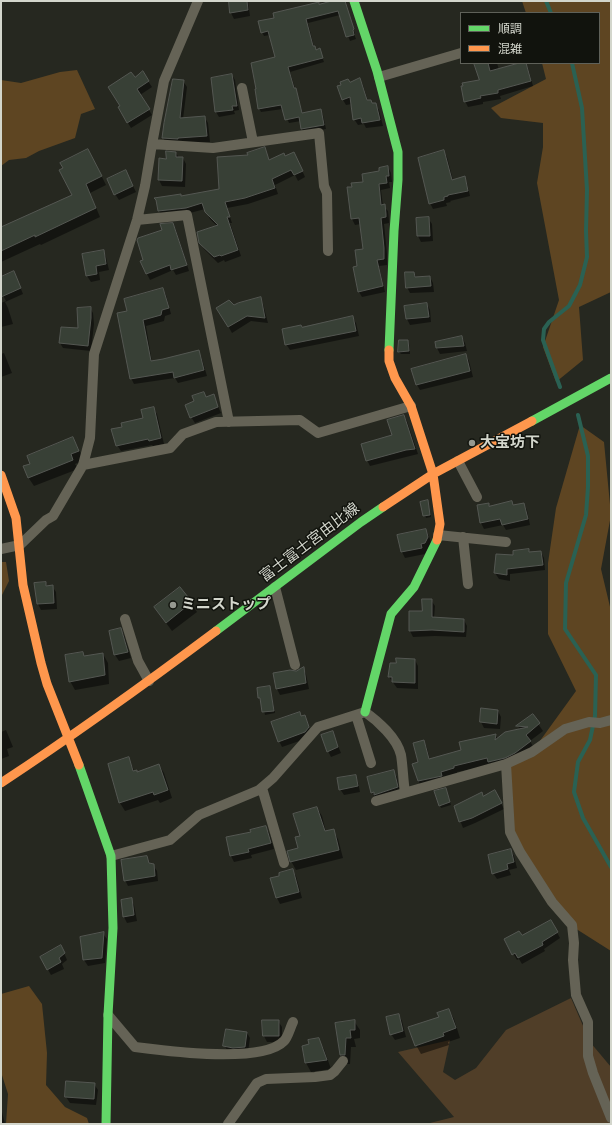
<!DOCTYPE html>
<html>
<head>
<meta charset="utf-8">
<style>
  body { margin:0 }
  #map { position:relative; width:612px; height:1125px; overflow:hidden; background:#262820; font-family:Signika,"Noto Sans JP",sans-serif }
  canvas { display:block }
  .frame { position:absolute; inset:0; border:2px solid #d3d6cc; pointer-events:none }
  .legend { position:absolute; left:460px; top:12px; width:140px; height:52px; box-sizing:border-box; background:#11130d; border:1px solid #5f6159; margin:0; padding:5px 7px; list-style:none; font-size:12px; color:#d3d6cc }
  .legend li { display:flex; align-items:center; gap:8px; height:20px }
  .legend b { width:20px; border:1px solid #5f6159 }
</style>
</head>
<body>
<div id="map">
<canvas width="612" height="1125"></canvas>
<div class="frame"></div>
<ul class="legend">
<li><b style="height:5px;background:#63d668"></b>順調</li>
<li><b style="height:5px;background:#ff974d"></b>混雑</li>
</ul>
</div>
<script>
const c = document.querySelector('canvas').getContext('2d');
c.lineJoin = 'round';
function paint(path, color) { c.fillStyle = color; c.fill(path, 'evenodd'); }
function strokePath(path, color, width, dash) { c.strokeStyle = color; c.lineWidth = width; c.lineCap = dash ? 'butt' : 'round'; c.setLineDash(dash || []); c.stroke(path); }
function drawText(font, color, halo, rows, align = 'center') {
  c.font = font + ' Signika,"Noto Sans JP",sans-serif'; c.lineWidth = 3; c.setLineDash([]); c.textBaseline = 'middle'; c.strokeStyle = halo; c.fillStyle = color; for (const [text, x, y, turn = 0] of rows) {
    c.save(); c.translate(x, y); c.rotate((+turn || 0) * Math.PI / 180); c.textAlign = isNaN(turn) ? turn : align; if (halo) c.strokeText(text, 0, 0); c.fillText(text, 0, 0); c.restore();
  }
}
paint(new Path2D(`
  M571,998L590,1042L611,1067V1124H426L454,1117L398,1052L450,1040L443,1072L455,1080L476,1068L506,1030Z`), '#503e28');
paint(new Path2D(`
  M522,1H611V292L579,307L583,360L556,382L543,347L559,300L537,183L543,147V123L501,118L491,108L546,79L542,63H599V13H526Z
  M77,70L95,109L81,114L75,138L39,151L26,158L9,160L1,166V80L21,83L60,72Z
  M580,425L604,442L611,515L601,569L611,611V951L570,925L514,839L508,768L529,756L576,691L548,634V563L556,508Z
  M1,562H6L9,581L1,597Z
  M29,986L42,1004L47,1053L46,1085L65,1107L87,1118L89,1124H6L8,1094L1,1072V994Z`), '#5e4522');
paint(new Path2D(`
  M230,1H248L250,16L234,19L231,13Z
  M329,1H345L355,34H354L356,39L350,41L340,15L308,23L314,47L316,50L319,49L324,62L290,72L303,114L320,110L323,115L326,129L304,133L302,129L301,121L289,123L283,109L261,112L259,108L276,58L270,35L264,36L262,32L275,18L284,12Z
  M475,63H497L499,70L525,63L528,68L533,86L500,96L501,99L483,102V104L468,107L465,101L480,80Z
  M232,75L235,80L239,110L234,111L235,114L219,117L216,112Z
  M134,78L148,81L152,87L140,95L152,115L131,128L119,108L121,106Z
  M360,79L363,85L368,101H371L373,104H375L379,110L383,126L366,128L364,124L358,125L354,119L352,104L346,105L343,100L350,83Z
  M183,81L187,87L183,119L205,118L208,123L210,142L167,144L163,138Z
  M264,148L270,161L285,157L297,159L305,177L298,181L295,175L275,185L278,194L248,204L227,208L232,223H230L241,256L225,262L224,260L218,263L204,249L200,242L217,226L210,219L205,209L190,213L162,217L159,211L157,202L181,195V197L220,189L249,156Z
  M444,152L447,157L453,180L464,177L467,183L470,196L450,201L451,202L446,203L447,206L433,209L430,203Z
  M176,153L179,158H183L186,164L185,187L162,186L159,180L167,160Z
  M93,159L106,185L90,193L100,217L41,245L40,244L1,262V228L73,195Z
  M388,167L391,173L392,182H389L390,188L381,190L383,206L388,211L389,221V223L384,224L387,254V265L379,266L385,292L362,297L359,292L358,266L364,250L361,224L355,225L352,219L353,188L365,182Z
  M129,178L136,192L119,200L115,194Z
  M428,218L432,224L433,241L421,242L418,236Z
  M173,224L176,230L189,271L176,275L173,270L150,280L141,262L145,260L163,231Z
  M103,251L106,257L109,270L99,272L100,280L91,282L87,276Z
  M414,273L417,278L430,277L433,283L434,292L410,293L407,287Z
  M1,278L17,279L23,294L5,302L8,308L13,324L1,327V303L6,301L1,292Z
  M163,289L166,295L171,314L165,316L164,321L146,326L152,362L164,360L198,351L201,356L207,376L178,383L175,378L134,384L131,378L128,312Z
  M260,298L263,304L268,323L251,321L232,333L218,308L234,306Z
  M427,304L430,310L431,322L410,325L407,319Z
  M90,308L93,313L94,324L91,351L63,348L60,343L61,328L79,329Z
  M352,317L356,323L359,336L290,350L286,344L302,328Z
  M462,337L465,343L467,351L440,354L437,348L436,343Z
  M408,341L409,343L410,354H401L399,352Z
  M4,353L12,373L1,377V354Z
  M466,355L469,361L473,377L420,390L417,385Z
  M213,396L221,413L195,423L191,417L206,398Z
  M153,408L157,414L164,444L153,446L152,445L121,451L117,445L123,427L144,418Z
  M404,416L407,421L418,454L370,466L367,460L393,436Z
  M73,438L84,460L75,464L78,469L34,486L28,477L31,464Z
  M428,501L431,517L426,518L421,503Z
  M512,502L514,506L524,504L527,510L530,525L506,530L503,525L484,529L481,523L478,506L488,504L490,507Z
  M426,530L429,536L431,543L425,554L405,558L402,552L398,536Z
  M529,550L530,553L541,552L544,558L545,570L510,574V581L499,579L495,573L514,556Z
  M45,583L48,587L52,586L56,592L57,609L41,610L38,604L35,584Z
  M180,588L197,612L172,631L155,608Z
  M431,600L435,606L434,618L464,620L467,626L466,637L435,636L413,637L410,631Z
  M120,629L124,635L131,658L119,661L115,655L110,631Z
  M83,653L85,656L103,654L108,663L109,684L75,690L70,681Z
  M415,660L418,666V689L397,688L389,677L391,664Z
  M303,668L306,674L309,689L280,695L277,689L274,674L296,672Z
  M270,687L275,713L265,715L262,700L259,698Z
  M498,711L501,717L500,729L484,728L481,722Z
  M532,715L543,731L530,741L534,748L491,765L457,772V775L422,788L418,781L414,764L419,763L424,741L427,748L430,760L462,751L495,735L498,739L520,730L518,726Z
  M304,716L312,734L308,738L282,747L279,741L301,717Z
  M6,730L13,747L7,749L9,756L1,759V732Z
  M332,732L341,753L331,757L328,751Z
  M128,758L135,772L137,773L159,765L164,773L172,798L160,803L158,800L125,811L120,803L109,765Z
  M393,771L397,777L400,793L375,798L372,792Z
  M355,776L358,782L360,792L344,795L340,789Z
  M447,792L451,805L441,808L440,805Z
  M498,797L504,809L475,823L463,828L455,807Z
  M317,808L322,816L326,832L333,830L338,839L343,858L296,870L291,861L299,849L301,837Z
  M266,827L269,833L274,849L251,855L252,858L234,862L231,856L227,838L252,833Z
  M510,850L514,856L517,868L509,870L511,875L497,879L493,873Z
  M147,857L151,865H153L157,871L158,881L128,886L125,880Z
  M292,870L296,876L302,898L280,904L277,898L272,879L280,877Z
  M131,899L134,905L137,921L127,923L124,917Z
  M551,921L560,938L544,949L545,951L522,964L519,959L517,960L505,940L522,937Z
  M103,934L107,939L105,963L88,966L84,960Z
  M64,953L67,960L62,964L64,969L51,975L41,957Z
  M449,1010L454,1019L460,1038L448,1042L449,1045L421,1054L416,1045L440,1017Z
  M399,1015L402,1021L406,1037L395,1040L391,1034Z
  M263,1021H278L282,1027V1042H267L264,1036Z
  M354,1021L360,1030V1038L354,1039L356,1047H351L350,1064H346L341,1055L336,1024Z
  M247,1033L250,1038L248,1052H228L225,1046Z
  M318,1039L324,1049L331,1069L311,1072L306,1063L303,1047Z
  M94,1084L98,1090L96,1105L70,1103L66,1097Z
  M1,1108L5,1124H1Z`), '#0007');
strokePath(new Path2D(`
  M546,1L551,13
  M560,387L543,340L544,329L549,322L569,306L580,285L587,257L586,231L587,190L582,108L572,63
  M578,415L588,456V487L586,515L566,583L565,629L596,675L595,716L590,740L578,762L574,792L583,818L611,867`), '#2a6153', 4);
const building = new Path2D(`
  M229,1H247L248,10L230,13Z
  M332,1H345L354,29L353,30L354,35L346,37L338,11L306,19L313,46H315L316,50L320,48L323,58L288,67L294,88H296L302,113L321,109L324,125L301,129L299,117L285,120L281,105L258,109L255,89H256L251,63L275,57L268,31L261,33L258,21L274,18L273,13L319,2V4Z
  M474,63H488L490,71L519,63H526L531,81L498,90V93L480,96L481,98L464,102L461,86H463L462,83L479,80Z
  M143,71L149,81L137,89L150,109L127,123L118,107L120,106L108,87L131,72L135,77Z
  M232,74L237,106H232L233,110L215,112L211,78Z
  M360,78L367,100H371L372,103H376L380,120L362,123L361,118L353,120L350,97L342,100L337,86L341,85L340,82L348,79L350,82Z
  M173,79L184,80L180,118L205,116L207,136L178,138V139L162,138L164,123Z
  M265,147L269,160L284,153L285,156L294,152L303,171L294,175L291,170L272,179L275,188L245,198L225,202L230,217H227L238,250L221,256L220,255L214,257L199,243L197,232L218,225L205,212L202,203L186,208L158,211L156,200L154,198L181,194V196L219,189L217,157L248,155L247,153Z
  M88,149L102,176L86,184L96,208L35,237V235L1,251V227L72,195L59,170L63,168L60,163Z
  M444,150L452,180L465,176L468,191L448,195V196L444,197V200L429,204L418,158Z
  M166,151L176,152V157H183L182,181L158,180L159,158L166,159Z
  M388,166L389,176H386L387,183L379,184L381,205L385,204L386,214V217L381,218L384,248V259L377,260L383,286L358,292L353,267L357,266L355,250L363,249L359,218L351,219L347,187H352L351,183L363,182L362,174L379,171V168Z
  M126,170L133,186L114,195L107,179Z
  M429,217L430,236H417L416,218Z
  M173,223L187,265L171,270L170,265L146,274L140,261L143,260L137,240L138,238L162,230L160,224Z
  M104,250L106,264L96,266L97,274L86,276L82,254Z
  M14,271L21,288L1,297V277Z
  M405,272H414L415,277L430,276L431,286L406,288Z
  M163,288L169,308L162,310L161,315L143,320L151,361L163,359L199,350L204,370L174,378L173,372L130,379L117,313L127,311L124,299Z
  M261,297L265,318L247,316L228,327L216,308L229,300L234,305L238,303Z
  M427,303L429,317L406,319L404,306Z
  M91,307V318L88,346L59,343L61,327L78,328L77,308Z
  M353,316L356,331L285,345L282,329L301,325L302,327Z
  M462,336L464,346L436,348L435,342Z
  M399,340H408L409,351L398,352Z
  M466,354L470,371L416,385L411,369Z
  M204,392L206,397L214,394L218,407L190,418L185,405L194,401L192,396Z
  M154,407L161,438L149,441L148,439L116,446L111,429L122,427L121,423L143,418L141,410Z
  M404,415L415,449L406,450L366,461L361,444L392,435L387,420Z
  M73,437L79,451L71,454L73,460L28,478L23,466L30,464L27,456Z
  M428,500L430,515L423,516L420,502Z
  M512,501L513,505L524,503L528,519L502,525L500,519L480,523L477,505L489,503V506Z
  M426,529L428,537L425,543L421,544L422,548L401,552L397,535Z
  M529,549V552L541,551L543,565L507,569V575L494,573L496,554L513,555V551Z
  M46,582V586L53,585L54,603L37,604L34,583Z
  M180,587L192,602L166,623L154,607Z
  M422,599H432V617L464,619V632L432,630L409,631V611H422Z
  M121,628L128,652L114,655L109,631Z
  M83,652L84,656L103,653L105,675L69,682L65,655Z
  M396,658L415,659V683L392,682V677H388L390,663H396Z
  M304,667L306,683L276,689L273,673L290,670L296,671Z
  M270,686L274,711L262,712L260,698H258L257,688Z
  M481,708L498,710L497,724L480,722Z
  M300,712L301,716L305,715L309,727L305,732L278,742L271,722Z
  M533,714L540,723L526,735L531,741L515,753L505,758L488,762L487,758L454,766V768L441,772L442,776L418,781L412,764L418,762L413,743L424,740L429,759L461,750L459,742L496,734L495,740L505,732L528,727L516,726Z
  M333,731L338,747L327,752L321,735Z
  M129,757L133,771L137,770V772L159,764L168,790L154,795L153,792L119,803L108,764Z
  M394,770L398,787L374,795V792L371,793L367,777Z
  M356,775L358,786L339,790L337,778Z
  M446,788L450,802L439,806L434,791Z
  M495,790L502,803L472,818L459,822L454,806L482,792L483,796Z
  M317,807L325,831L334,829L339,850L290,862L287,851L298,848L295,837L300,836L293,814Z
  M266,826L271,843L248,849L249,852L230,856L226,837L251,832L250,830Z
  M511,849L514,862L507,864L508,869L492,874L488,855Z
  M147,856L149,863L154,864L155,876L124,881L121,860Z
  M293,869L299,892L276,898L270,878L279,876V873Z
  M132,898L134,915L123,917L121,900Z
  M551,920L558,932L542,942L543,945L518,958L515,953L512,955L504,939L519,931L522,935Z
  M104,932L102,958L83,960L80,937Z
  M61,945L65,953L59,958L61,962L47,970L40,957Z
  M449,1009L456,1028L443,1033L444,1036L415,1046L408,1027L439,1017L437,1013Z
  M399,1014L403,1031L390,1035L386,1017Z
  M262,1020H279V1036H263Z
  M355,1020V1030H350L351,1038H346L345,1055H340L335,1023Z
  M226,1029L247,1032L245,1047L233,1048L223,1046Z
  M319,1038L327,1060L305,1063L302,1046L309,1044L308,1040Z
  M66,1081L95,1083L94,1099L65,1097Z`);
paint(building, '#384036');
strokePath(building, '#545752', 1);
strokePath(new Path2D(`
  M379,77L461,53
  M242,88L253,142
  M152,144L213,148L319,133L324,186L327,193L328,251
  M137,220L187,215L229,422
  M458,461L477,497
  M83,465L170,448L183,434L216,422L300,420L318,433L411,406
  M438,535L506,542
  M463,537L468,584
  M1,549L20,545L46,520L53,516L83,465L90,438L94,354L137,220L145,186L152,144L164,81L198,1
  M275,587L295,665
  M125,619L138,661L149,681
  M356,715L371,763
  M506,764L510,832L520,852L552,902L572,925L574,943L573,960L576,995L588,1022V1056L593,1073L611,1118
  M262,788L284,863
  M376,801L506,764L532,752L565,729L589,722L600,723L611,720
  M111,856L170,840L199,815L259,790L273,778L318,727L365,712C378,721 397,738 401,755C403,767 403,780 405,792
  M108,1015L135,1047C166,1051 262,1064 284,1041C288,1037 290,1028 293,1022
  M228,1124L257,1083L266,1079L315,1077L330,1075L335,1071L343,1061`), '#656356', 10);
strokePath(new Path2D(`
  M354,1L377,71L398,152V180L394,231L389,350
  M532,421L611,378
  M216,631L361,522L383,507
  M365,712L391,614L414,587L437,540
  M79,765L111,856L113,928L108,1015L106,1124`), '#63d668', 9);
strokePath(new Path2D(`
  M389,350V361L395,378L411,406L433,474L440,524L437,540
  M1,475L16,518L23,585L41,663L47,684L79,765
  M383,507L433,474L532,421
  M1,783C74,735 145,684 216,631`), '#ff974d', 9);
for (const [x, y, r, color] of [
  [472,443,4,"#969990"],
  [173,605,4,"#969990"]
]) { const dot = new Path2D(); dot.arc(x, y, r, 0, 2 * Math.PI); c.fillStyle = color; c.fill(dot); strokePath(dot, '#11130d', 1.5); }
drawText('bold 15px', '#d3d6cc', '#11130d', [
  ["大宝坊下",480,443],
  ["ミニストップ",181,605]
], 'left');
drawText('15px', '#d3d6cc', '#11130d', [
  ["富士富士宮由比線",310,543,-37]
]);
</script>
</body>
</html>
